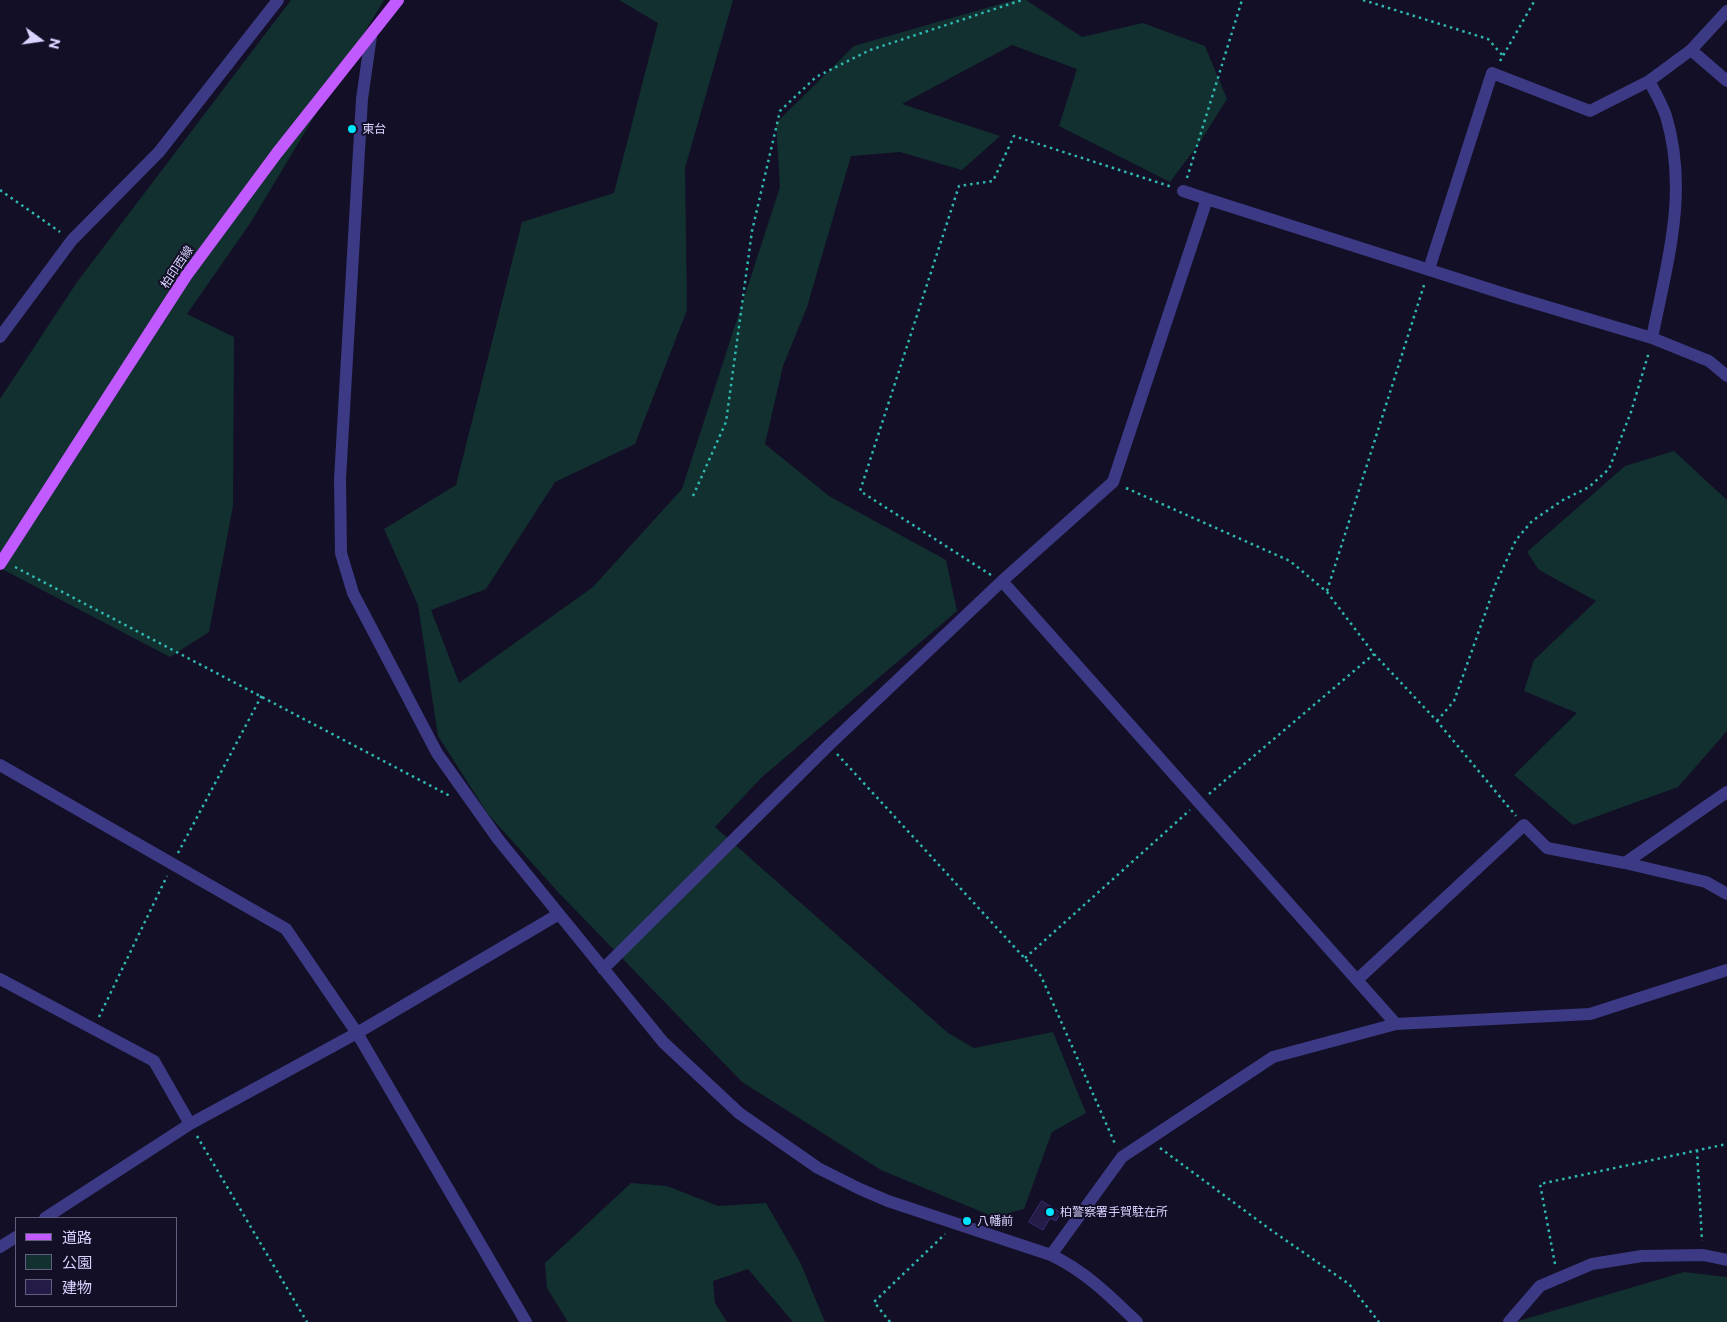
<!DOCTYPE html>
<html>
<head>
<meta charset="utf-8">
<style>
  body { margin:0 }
  #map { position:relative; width:1727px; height:1322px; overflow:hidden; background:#130f26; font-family:Commissioner,"Noto Sans JP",sans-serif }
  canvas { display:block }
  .legend { position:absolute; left:15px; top:1217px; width:162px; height:90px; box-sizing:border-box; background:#130f26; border:1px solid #625e7d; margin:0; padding:6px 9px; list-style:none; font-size:15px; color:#d9d4ff }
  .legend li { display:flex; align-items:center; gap:10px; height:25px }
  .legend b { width:25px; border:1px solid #625e7d }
  .north { position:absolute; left:15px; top:15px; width:50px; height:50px; -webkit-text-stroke:4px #130f26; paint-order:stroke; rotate:104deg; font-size:14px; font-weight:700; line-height:20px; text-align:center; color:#d9d4ff }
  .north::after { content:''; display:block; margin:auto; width:18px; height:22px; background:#d9d4ff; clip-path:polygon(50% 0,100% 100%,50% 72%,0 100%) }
</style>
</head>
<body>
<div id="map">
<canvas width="1727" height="1322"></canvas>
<ul class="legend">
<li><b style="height:6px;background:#c25bff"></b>道路</li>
<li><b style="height:14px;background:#12302f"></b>公園</li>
<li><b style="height:14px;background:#241b47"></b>建物</li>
</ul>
<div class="north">N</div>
</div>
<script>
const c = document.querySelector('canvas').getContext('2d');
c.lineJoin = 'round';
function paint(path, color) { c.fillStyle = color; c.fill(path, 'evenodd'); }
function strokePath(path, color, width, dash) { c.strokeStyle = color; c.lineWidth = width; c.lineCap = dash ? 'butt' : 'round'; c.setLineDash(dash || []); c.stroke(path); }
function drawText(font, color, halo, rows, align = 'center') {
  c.font = font + ' Commissioner,"Noto Sans JP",sans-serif'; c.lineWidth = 4; c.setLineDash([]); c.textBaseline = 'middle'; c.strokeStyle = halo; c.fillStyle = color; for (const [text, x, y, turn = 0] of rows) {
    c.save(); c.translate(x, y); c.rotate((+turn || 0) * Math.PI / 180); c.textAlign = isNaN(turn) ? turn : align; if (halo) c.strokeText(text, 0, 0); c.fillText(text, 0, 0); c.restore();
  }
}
paint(new Path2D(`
  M291,0H384L251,222L187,314L234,337L233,506L209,632L170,657L0,568V399L77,282Z
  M619,0H733L685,168L687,310L635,444L555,482L486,589L431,610L459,683L593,587L682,489L780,187L776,123L854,46L1014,0H1026L1082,37L1143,23L1205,46L1227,99L1200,142L1170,182L1059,126L1077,69L1012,45L902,104L1000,136L962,170L900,152L851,156L807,307L783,366L765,444L829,496L946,560L957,611L761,778L715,827L948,1033L974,1048L1053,1032L1086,1113L1052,1132L1024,1209L994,1217L881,1170L742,1082L558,892L488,814L438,736L418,605L384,529L456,485L522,222L614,193L658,23Z
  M1674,451L1727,500V731L1678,787L1573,825L1514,775L1577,713L1524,691L1534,660L1596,601L1539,570L1527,552L1625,466Z
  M631,1183L667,1186L718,1206L766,1203L800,1262L825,1322H793L748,1269L713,1281L715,1303L727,1322H568L547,1288L545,1263Z
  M1684,1272L1727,1277V1322H1515Z`), '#12302f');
const building = new Path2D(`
  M1042,1201L1061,1213L1056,1221L1050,1218L1043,1230L1029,1222Z`);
paint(building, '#241b47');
strokePath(building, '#3b2d73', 1);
strokePath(new Path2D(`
  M1363,0L1488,39L1503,56
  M1500,61L1535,0
  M1187,178L1242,0
  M0,190L60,232
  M1126,488L1290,561L1327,592L1374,654L1437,721L1516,816
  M693,496L726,422L752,231L780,111L816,77L870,50L1022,0
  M15,567L450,796
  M991,575L860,491L959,186L993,181L1014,136L1172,187
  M1327,591L1425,282
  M1437,721L1454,701L1496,583L1516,540L1532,521L1563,500L1589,487L1609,469L1631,412L1649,352
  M837,754L1041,976L1116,1146
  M1209,794L1374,654
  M178,853L262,695
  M1025,958L1190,810
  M99,1017L167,876
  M197,1136L307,1322
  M1160,1148L1271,1230L1349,1284L1379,1322
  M1697,1150L1702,1241
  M1555,1264L1540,1184L1727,1144
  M890,1322L874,1302L945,1234`), '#2fb8b0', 2.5, [2.5, 4]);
strokePath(new Path2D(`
  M371,36L362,99L340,479L341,553L353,593L437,753L498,839L663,1042L739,1113L818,1168L860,1189L888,1201L1051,1255C1085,1271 1110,1296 1137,1322
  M1691,50L1727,81
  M1183,191L1207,199
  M1429,269L1492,73L1590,111L1649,81L1691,50L1727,11
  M0,337L72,240L159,152L278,0
  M1652,338L1709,361L1727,376
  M1002,581L1396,1024
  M0,765L286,929L357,1033L526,1322
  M1625,863L1727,792
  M603,969L829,745L1002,581L1113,482L1207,199L1511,296L1652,338C1667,263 1689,192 1666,116C1662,104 1655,92 1649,81
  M0,979L154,1061L190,1124
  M1358,979L1524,825L1547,848L1625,863L1706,882L1727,894
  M45,1218L190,1124L357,1033L559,914
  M0,1247L16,1237
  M1051,1255L1122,1157L1273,1057L1396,1024L1590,1014L1727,970
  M1509,1322L1540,1286L1592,1264L1642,1256L1703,1255L1727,1260`), '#3d3a85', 12);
strokePath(new Path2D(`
  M0,564L186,276L277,153L398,0`), '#c25bff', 12);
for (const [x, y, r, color] of [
  [352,129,5,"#00e5ff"],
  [1050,1212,5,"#00e5ff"],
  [967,1221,5,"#00e5ff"]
]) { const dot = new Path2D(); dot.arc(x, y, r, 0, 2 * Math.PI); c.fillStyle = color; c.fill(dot); strokePath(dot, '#130f26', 2); }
drawText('12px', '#d9d4ff', '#130f26', [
  ["東台",362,129],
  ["柏警察署手賀駐在所",1060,1212],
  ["八幡前",977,1221]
], 'left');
drawText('12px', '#d9d4ff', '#130f26', [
  ["柏印西線",177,267,-56]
]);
</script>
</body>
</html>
